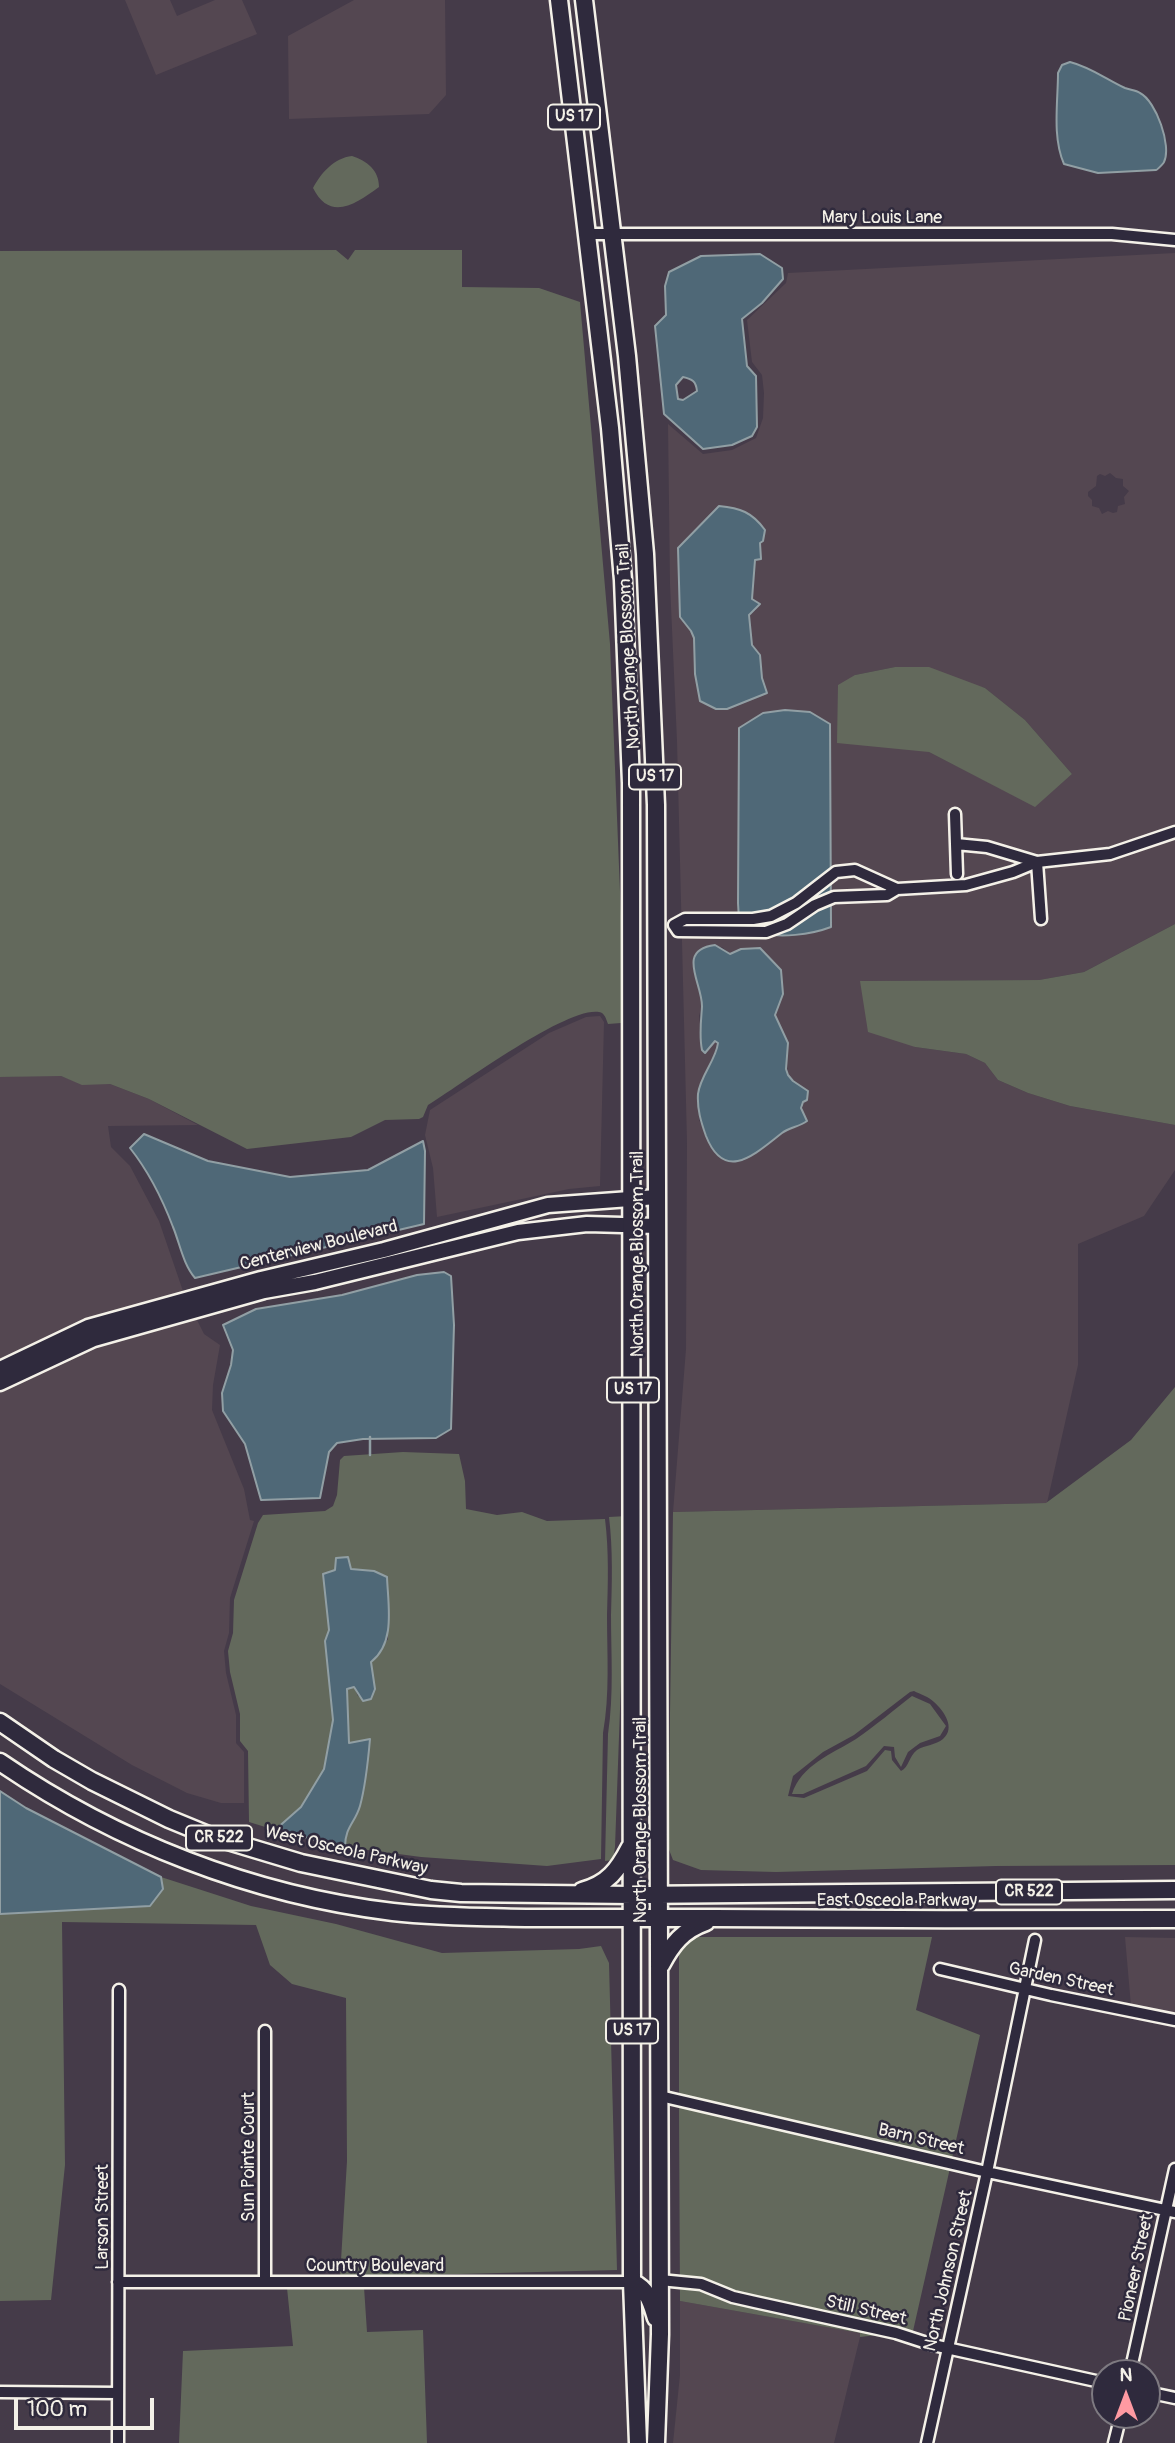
<!DOCTYPE html>
<html>
<head>
<meta charset="utf-8">
<style>
  body { margin:0 }
  #map { position:relative; width:1175px; height:2443px; overflow:hidden; background:#453b49; font-family:Pangolin,sans-serif }
  canvas { display:block }
  .north { position:absolute; left:1091px; top:2359px; width:70px; height:70px; box-sizing:border-box; background:#2f2a3d; border:2px solid #7e7a81; border-radius:50%; rotate:0deg; font-size:19px; font-weight:700; line-height:28px; text-align:center; color:#f4f1e8 }
  .north::after { content:''; display:block; margin:auto; width:24px; height:32px; background:#ff9aa2; clip-path:polygon(50% 0,100% 100%,50% 72%,0 100%) }
  .scale { position:absolute; left:14px; top:2398px; width:140px; height:32px; box-sizing:border-box; border:4px solid #f4f1e8; border-top:0; padding-left:9px; font-size:21px; line-height:24px; white-space:nowrap; color:#f4f1e8; -webkit-text-stroke:5px #2f2a3d; paint-order:stroke }
</style>
</head>
<body>
<div id="map">
<canvas width="1175" height="2443"></canvas>
<div class="north">N</div>
<div class="scale">100 m</div>
</div>
<script>
const c = document.querySelector('canvas').getContext('2d');
c.lineJoin = 'round';
function paint(path, color) { c.fillStyle = color; c.fill(path, 'evenodd'); }
function strokePath(path, color, width, dash) { c.strokeStyle = color; c.lineWidth = width; c.lineCap = dash ? 'butt' : 'round'; c.setLineDash(dash || []); c.stroke(path); }
function drawText(font, color, halo, rows, align = 'center') {
  c.font = font + ' Pangolin,sans-serif'; c.lineWidth = 5; c.setLineDash([]); c.textBaseline = 'middle'; c.strokeStyle = halo; c.fillStyle = color; for (const [text, x, y, turn = 0] of rows) {
    c.save(); c.translate(x, y); c.rotate((+turn || 0) * Math.PI / 180); c.textAlign = isNaN(turn) ? turn : align; if (halo) c.strokeText(text, 0, 0); c.fillText(text, 0, 0); c.restore();
  }
}
paint(new Path2D(`
  M125,0H170L177,16L215,0H242L257,34L156,75Z
  M354,0H445L446,95L429,114L289,119L288,36Z
  M1175,253V924L1084,972L1039,980L861,981L915,1047L966,1054L985,1063L998,1080L1028,1093L1070,1106L1175,1125V1170L1144,1216L1078,1244V1365L1047,1503L673,1512L686,1349L687,1142L677,741L670,584L668,424L703,454L732,450L756,438L763,418L764,393L762,375L752,362L747,320L786,283L788,273ZM1110,473L1116,478L1123,479V486L1129,491L1124,497L1125,504L1118,506L1117,512L1113,513L1108,511L1102,514L1099,508L1092,506V500L1088,496V492L1096,486L1097,476L1100,474L1105,476ZM698,529L760,543L761,559L755,560L752,581V599L756,610L749,615L752,645L760,655L762,678L766,693L727,709L695,674L694,638L691,631L680,617L678,548ZM895,667L985,688L1025,720L1072,774L1035,806L929,752L855,675ZM739,728L817,932L788,935L756,932L739,920ZM722,947L730,954L741,949L783,994L775,1015L776,1023L784,1032L788,1075L793,1081L802,1087L803,1124L789,1128L743,1161L703,1128L699,1120L718,1042L715,1041L706,1053L701,1046L702,1037L699,1016L702,1005L693,963Z
  M600,1016L604,1022L600,1186L569,1189L437,1217L433,1168L425,1135L430,1110L549,1033L586,1017Z
  M41,1075L61,1076L82,1084H110L149,1099L198,1125L108,1126L111,1147L130,1166L159,1221L184,1294L73,1326L0,1363V1077Z
  M195,1316L204,1334L220,1345L213,1385L212,1410L244,1489L250,1520L254,1521L230,1598L229,1633L224,1651L226,1673L236,1715V1743L244,1752V1803H221L187,1793L132,1765L0,1684V1389L80,1350Z
  M1125,1937L1175,1938V2014L1131,2006Z
  M680,2301L861,2333L834,2443H673L680,2375Z`), '#544751');
paint(new Path2D(`
  M352,156C367,161 379,170 379,187C356,204 330,222 313,188C321,173 334,158 352,156Z
  M336,250L348,260L355,250H462V287L539,288L580,302L610,644L621,916V1023L608,1024C606,1019 605,1013 599,1012C567,1006 459,1086 428,1105L423,1117L419,1119L385,1120L351,1137L247,1149L149,1099L110,1084L82,1085L61,1076L0,1077V251Z
  M895,667H929L985,688L1025,720L1072,774L1035,807L929,752L837,743L838,685L855,675Z
  M1175,924V1125L1070,1106L1028,1093L998,1080L985,1063L966,1054L915,1047L868,1032L860,981L1039,980L1084,972Z
  M1175,1387V1865L996,1866L776,1872L701,1870L673,1860L668,1847L673,1512L1046,1503L1131,1440ZM914,1691C920,1694 929,1697 934,1702C944,1711 956,1728 943,1739C936,1745 925,1745 917,1750C909,1756 909,1767 901,1771L892,1760L891,1751L885,1750L867,1771L804,1798L788,1796L793,1776L823,1752L854,1735L910,1692Z
  M403,1452L459,1454L465,1481L466,1509L497,1515L522,1512L547,1521L605,1519C609,1551 608,1583 607,1615C607,1655 610,1694 603,1733L601,1859L547,1866L421,1857L345,1847V1833L359,1810L370,1740L349,1743L346,1689L354,1687L358,1696L371,1699L375,1689L371,1662L388,1639L387,1577L374,1571L351,1570L348,1557L335,1570L329,1630L325,1641L333,1720L324,1769L301,1807L275,1830L249,1822L248,1751L240,1741V1714L230,1672L228,1651L233,1633L234,1600L258,1523L263,1515L325,1511L333,1506L337,1495L340,1460L344,1456Z
  M627,1516L615,1847L613,1860L605,1861L608,1734C614,1694 611,1654 611,1615C612,1582 613,1550 609,1517Z
  M912,1696L930,1704L946,1726L940,1736L920,1743L908,1752L901,1767L895,1757L894,1747L884,1746L866,1766L803,1794H792C801,1765 832,1754 856,1739C875,1726 894,1710 912,1696Z
  M161,1877L251,1906L336,1924L442,1953L579,1949L601,1946L609,1963L617,2270L340,2277L347,2161L346,1998L292,1984L270,1965L256,1925L62,1922L65,2165L51,2300L0,2301V1914L150,1906L163,1889Z
  M697,1937H932L916,2010L980,2035L952,2158L679,2094V1945L685,1938Z
  M679,2106L950,2168L913,2331L860,2337V2333L680,2301Z
  M364,2287L367,2332L423,2330L427,2443H179L183,2351L293,2346L287,2288Z`), '#63695c');
const water = new Path2D(`
  M1070,62C1090,67 1106,79 1125,88C1130,90 1136,90 1140,93C1156,101 1172,146 1164,162C1164,163 1157,170 1156,170L1098,173L1064,164C1052,137 1058,102 1058,73L1062,65Z
  M760,254L782,268L783,279L762,303L742,319L747,366L756,376L757,427L752,436L732,445L703,449L664,414L655,326L666,315L665,286L669,272L701,256ZM683,377C692,379 696,381 697,391L683,400L678,399L676,385Z
  M719,506C740,508 752,512 765,530L763,541L760,543L761,559L755,560L752,599L760,604L749,615L752,645L760,655L762,678L767,693L727,709H716L700,701L695,674L694,638L691,631L680,617L678,548Z
  M785,710L810,712L830,724L831,927C810,935 781,938 758,933C752,931 745,924 739,920L738,903L739,728L763,713Z
  M715,945L730,954L741,949L760,948L781,970L783,994L775,1015L788,1043L786,1069L788,1075L793,1081L808,1091L807,1100L803,1102L801,1108L807,1121C799,1127 790,1127 782,1133C756,1153 725,1184 706,1136C701,1122 697,1109 698,1094C700,1076 716,1060 718,1043L715,1041L705,1053L702,1050C699,1036 701,1021 702,1007C703,984 675,950 715,945Z
  M144,1134L208,1161L290,1177L368,1170L423,1141L425,1151L424,1224L195,1278C183,1264 180,1244 173,1227C162,1198 149,1172 130,1148Z
  M444,1272L451,1276L454,1325L451,1429L436,1438L363,1439L337,1443L329,1452L320,1498L261,1500L245,1444L223,1411L222,1393L231,1365L233,1350L223,1325L256,1309L342,1295L417,1275Z
  M348,1557L351,1569L374,1571L387,1577C388,1605 396,1643 371,1662L375,1689L371,1699L363,1701L354,1687L347,1689L349,1743L370,1739C368,1762 366,1784 360,1806C355,1823 345,1827 345,1847L275,1830L301,1807L324,1769L333,1720L325,1641L329,1630L323,1574L335,1570L336,1558Z
  M0,1791L26,1808L161,1877L163,1889L150,1906L0,1914Z`);
paint(water, '#4f6877');
strokePath(water, '#919fa4', 2);
strokePath(new Path2D(`
  M370,1437V1455`), '#919fa4', 2.5);
const street = new Path2D(`
  M588,234H1112L1175,240
  M955,814L957,874
  M956,844L987,847L1037,862L1041,919
  M897,889L855,870L836,872L796,903L771,916L753,919H685L674,925L678,931L766,932L787,924L815,905L834,897L887,895L897,889L966,885L1013,872L1037,862L1110,854L1175,832
  M940,1969L1051,1995L1175,2020
  M265,2031V2282
  M660,2096L987,2172L1175,2212
  M660,2280L701,2284L733,2297L755,2302L896,2333L933,2345L1105,2383
  M118,2282H632
  M1130,2373L1175,2169
  M0,2392L118,2393
  M1147,2392L1175,2398
  M118,2443L119,1990
  M927,2443L987,2172L1035,1940
  M1114,2443L1121,2415`);
const secondary = new Path2D(`
  M0,1369L88,1327L261,1279L384,1250L548,1205L657,1197
  M0,1383L94,1339L264,1291L315,1282L518,1232L587,1224L657,1226`);
const primary = new Path2D(`
  M559,0L610,428L623,580L631,783L632,2282L638,2443
  M584,0L627,356L645,554L656,805L660,2334L656,2443
  M0,1722L54,1759L92,1781L169,1819L208,1835L301,1863L431,1890L461,1893L632,1895L1175,1890
  M0,1762C117,1842 252,1895 393,1912C437,1917 481,1917 526,1918C589,1918 651,1918 714,1918C868,1919 1021,1920 1175,1919
  M582,1891C608,1884 618,1870 630,1847
  M661,1965C672,1944 683,1930 706,1922
  M632,2282C648,2289 651,2302 656,2318`);
strokePath(street, '#f4f1e8', 15);
strokePath(secondary, '#f4f1e8', 19);
strokePath(primary, '#f4f1e8', 21);
strokePath(street, '#2f2a3d', 10);
strokePath(secondary, '#2f2a3d', 14);
strokePath(primary, '#2f2a3d', 16);
for (const [x, y, w] of [
  [574,117,52],
  [655,777,52],
  [633,1390,52],
  [219,1838,66],
  [1029,1892,66],
  [632,2031,52]
]) { const box = new Path2D(); box.roundRect(x - w / 2, y - 12.5, w, 25, 5); c.fillStyle = '#2f2a3d'; c.fill(box); strokePath(box, '#f4f1e8', 2); }
drawText('bold 16px', '#f4f1e8', null, [
  ["US 17",574,117],
  ["US 17",655,777],
  ["US 17",633,1390],
  ["CR 522",219,1838],
  ["CR 522",1029,1892],
  ["US 17",632,2031]
]);
drawText('18px', '#f4f1e8', '#2f2a3d', [
  ["Mary Louis Lane",882,218],
  ["North Orange Blossom Trail",629,646,-93],
  ["Centerview Boulevard",319,1246,-14],
  ["North Orange Blossom Trail",638,1254,-90],
  ["North Orange Blossom Trail",641,1820,-90],
  ["West Osceola Parkway",346,1851,13],
  ["East Osceola Parkway",897,1901],
  ["Garden Street",1061,1980,12],
  ["Barn Street",921,2140,13],
  ["Sun Pointe Court",249,2157,-90],
  ["Larson Street",103,2217,-90],
  ["Country Boulevard",375,2266],
  ["Pioneer Street",1137,2268,-78],
  ["North Johnson Street",949,2271,-77],
  ["Still Street",866,2311,13]
]);
</script>
</body>
</html>
